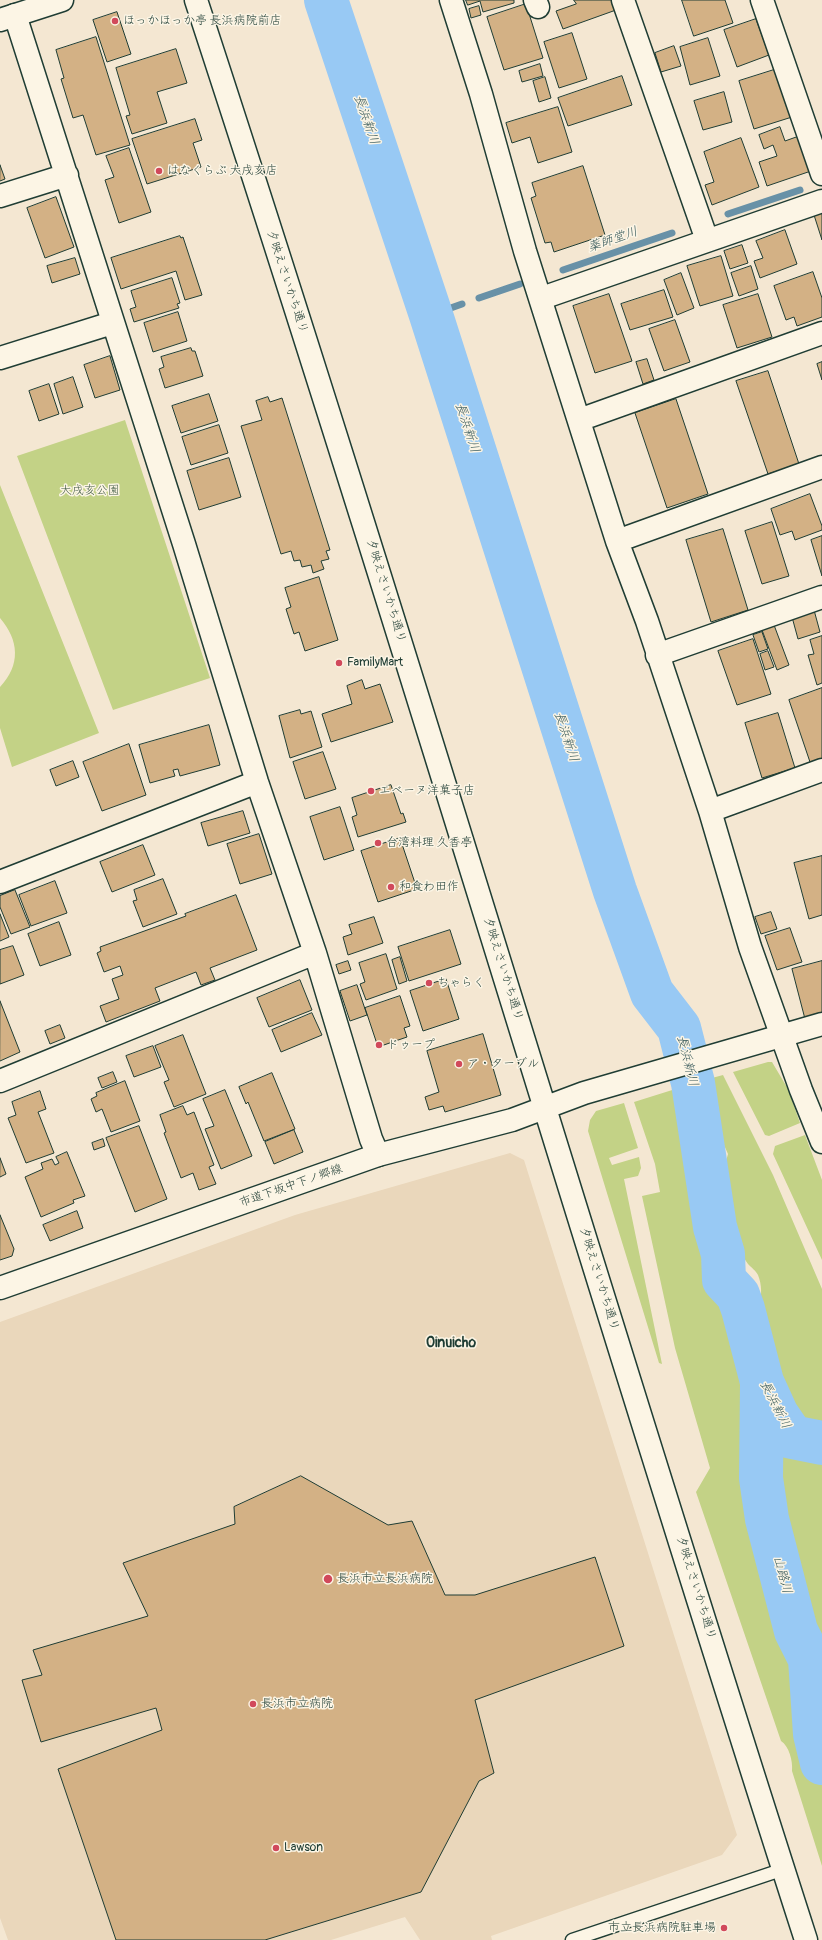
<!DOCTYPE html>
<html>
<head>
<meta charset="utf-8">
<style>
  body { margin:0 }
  canvas { display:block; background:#f4e7d2 }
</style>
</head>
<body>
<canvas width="822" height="1940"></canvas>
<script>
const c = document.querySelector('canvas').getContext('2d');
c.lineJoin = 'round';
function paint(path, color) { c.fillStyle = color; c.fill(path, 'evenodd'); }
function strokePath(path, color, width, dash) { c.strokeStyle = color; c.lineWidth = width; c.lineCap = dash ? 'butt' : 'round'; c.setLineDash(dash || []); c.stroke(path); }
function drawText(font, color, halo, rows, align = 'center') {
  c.font = font + ' Pangolin,"Klee One",sans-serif'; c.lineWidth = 3; c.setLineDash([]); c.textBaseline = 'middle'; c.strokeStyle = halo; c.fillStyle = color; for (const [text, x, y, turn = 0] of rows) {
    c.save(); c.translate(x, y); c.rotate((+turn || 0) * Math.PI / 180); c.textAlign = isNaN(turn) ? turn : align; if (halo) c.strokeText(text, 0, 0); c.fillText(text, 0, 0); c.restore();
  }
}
paint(new Path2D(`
  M510,1153L524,1160L737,1835L722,1855L491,1936L492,1940H420L405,1917L331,1940H8L0,1918V1322L295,1215Z`), '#ead7bb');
paint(new Path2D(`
  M125,420L210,678L113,710L17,456Z
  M0,485L99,733L12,767L0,728V687C21,665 19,640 0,618Z
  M768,1062H772L788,1089L800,1123L769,1136L765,1135L733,1072Z
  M723,1075L773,1175L822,1289V1437L796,1435C791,1429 773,1401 771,1394C769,1386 771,1377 769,1369C766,1356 758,1347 757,1332C756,1312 766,1295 758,1275C756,1271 751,1267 748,1264C742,1255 737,1247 727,1243L721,1227L712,1176L725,1165L728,1154L720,1136L716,1121L708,1108L701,1081Z
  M685,1086L690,1107L696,1176L709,1216L715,1251L710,1262L712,1281L721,1301L733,1317L736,1333L753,1377L754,1399L751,1460L753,1489L760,1508L763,1540L778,1583L789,1621L805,1659L809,1732L822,1780V1866L792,1771C793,1761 789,1746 781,1741L696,1492L710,1468L675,1348L642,1196L660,1192L655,1164L634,1102Z
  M624,1103L638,1148L609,1158L612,1165L639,1157L641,1168L638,1176L624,1179L662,1364L659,1363L588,1131L590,1120L596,1111Z
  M805,1135L822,1180V1260L773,1154L775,1146Z
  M768,1403L775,1422L792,1442L822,1447V1742C814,1705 822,1667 802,1634L770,1496L764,1457L769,1446L766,1439L763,1404Z`), '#c3d286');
strokePath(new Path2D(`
  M728,214L800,190
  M563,270L672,233
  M479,298L520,284
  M431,315L462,304`), '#6891a7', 7);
strokePath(new Path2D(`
  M326,0L431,315L615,891L652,993L679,1028L693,1083L715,1227L723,1254L724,1280L738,1295L743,1309L762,1382L777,1415L792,1437L822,1443
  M762,1384L761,1478L767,1519L796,1631L810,1659L815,1734L822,1763`), '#98c9f4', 44);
const building = new Path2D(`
  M466,0H514V3L483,12L480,1L468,5Z
  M574,0H613L616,10L563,29L556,11L576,4Z
  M682,0H725L733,23L694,36Z
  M526,4L543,58L504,70L487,17Z
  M479,6L481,15L471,18L469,9Z
  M117,12L131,54L107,62L93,20Z
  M756,19L769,55L737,67L724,30Z
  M572,33L587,79L559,88L544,42Z
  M96,37L130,145L96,155L83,115L73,118L61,79L64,78L56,50Z
  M708,38L720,76L690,85L680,47Z
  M674,46L681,66L661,72L655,53Z
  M176,49L187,83L157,92L167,123L132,134L126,116L130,115L116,68Z
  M540,64L543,76L522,82L519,71Z
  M777,69L792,117L754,129L739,81Z
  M622,76L632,105L568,126L558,98Z
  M545,77L551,98L539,102L533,81Z
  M724,92L732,122L703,130L694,101Z
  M558,107L572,152L538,163L530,137L512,143L506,123Z
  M195,119L202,140L193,143L201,167L147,184L132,139Z
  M780,127L785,141L799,136L811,171L767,186L759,162L777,156L773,145L764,149L759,135Z
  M741,138L759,187L712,205L705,185L714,182L704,152Z
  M129,148L151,212L119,223L105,180L114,177L106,156Z
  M0,165L5,179L0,181Z
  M583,166L605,235L554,252L551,242L545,243L531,198L536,196L532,183Z
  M56,197L74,247L45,258L27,208Z
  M822,213V240L814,215Z
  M785,230L797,264L760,278L754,261L763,258L756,241Z
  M180,236L181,238L183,237L202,295L185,300L176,271L121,289L111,258Z
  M742,245L748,263L730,269L724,251Z
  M721,256L733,296L700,306L687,266Z
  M75,258L80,274L52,283L47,266Z
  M751,266L758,289L739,296L731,273Z
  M813,272L822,298V317L797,326L794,317L786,320L774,286Z
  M681,273L694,308L677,315L664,280Z
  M172,278L180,303L177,304L179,308L134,322L130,309L136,307L131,291Z
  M664,290L673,317L630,330L621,304Z
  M609,294L632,361L595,373L573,306Z
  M758,294L772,337L737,348L723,305Z
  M178,312L187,341L153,352L144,323Z
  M675,320L690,362L664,371L649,329Z
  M191,348L192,351H195L203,376L165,388L159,369L164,367L161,357Z
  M110,356L120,390L95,398L84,365Z
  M647,359L654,380L643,384L636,362Z
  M822,362V380L817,364Z
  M768,371L799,464L768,474L736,381Z
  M73,377L83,407L63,414L54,384Z
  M49,384L59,414L39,421L29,391Z
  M209,394L218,421L181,433L172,406Z
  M268,397L270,402L282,398L330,550L326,551L329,559L321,561L324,569L313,573L311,565L302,567L300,560L294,561L291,551L281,554L241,426L262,420L256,401Z
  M676,399L708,494L667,508L635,413Z
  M219,425L228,453L191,465L182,437Z
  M229,458L241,497L199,510L187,471Z
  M810,494L822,526V530L795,540L792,531L780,535L771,509Z
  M772,522L789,576L762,584L745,531Z
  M723,529L748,610L711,622L686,540Z
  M822,536V576L811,540Z
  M319,577L338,640L305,651L299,632L294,634L286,609L291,607L285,588Z
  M814,610L820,632L798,639L792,617Z
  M774,625L789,665L777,670L762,630Z
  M762,632L768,649L759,652L753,635Z
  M822,636V683L817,685L808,655L814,654L810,640Z
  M753,639L771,694L737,705L718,651Z
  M768,651L774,667L765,670L760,654Z
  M362,680L365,689L380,684L393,722L331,742L322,714L352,704L347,686Z
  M822,688V761L811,765L789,700Z
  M300,710L301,714L311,711L322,747L290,758L279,716Z
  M778,713L795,768L762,778L745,723Z
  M209,725L220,765L180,776L178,769L173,770L175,776L150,783L139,745Z
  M129,744L146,795L102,811L83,762Z
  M323,752L336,789L305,799L293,762Z
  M73,761L79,777L56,786L50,770Z
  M391,785L401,814L403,813L406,822L358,837L352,817L357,815L352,798Z
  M340,807L354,850L324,860L310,817Z
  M243,811L250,833L208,846L201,823Z
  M259,834L272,874L240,884L227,844Z
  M400,838L417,889L378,902L361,851Z
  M143,845L155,875L112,892L100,862Z
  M822,856V915L809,919L794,863Z
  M163,879L177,914L143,927L133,901L137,900L134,890Z
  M55,881L67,913L31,926L19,895Z
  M15,890L30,927L11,934L0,907V896Z
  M236,895L257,950L210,968L215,980L201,985L196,972L155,988L160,1001L106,1022L100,1006L119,999L112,979L123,975L120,966L104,972L97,953L101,951L100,947L186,916L185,914Z
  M771,912L777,929L761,934L755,917Z
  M0,914L9,937L0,941Z
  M374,917L383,943L348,955L343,937L352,934L349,925Z
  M59,922L71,955L40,966L28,934Z
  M790,928L802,962L777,970L765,936Z
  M450,930L461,964L409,981L398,947Z
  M13,946L24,975L0,984V950Z
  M386,954L397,989L366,1000L360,984L365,982L359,963Z
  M400,957L407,981L399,984L392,960Z
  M348,961L351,970L339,974L336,965Z
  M822,961V1015L805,1019L792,969Z
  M446,979L459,1019L423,1031L410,991Z
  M300,980L312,1010L269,1027L257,998Z
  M357,985L367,1015L350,1021L340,991Z
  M400,996L410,1026L404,1028L407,1037L378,1047L365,1008Z
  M0,1001L20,1052L0,1061Z
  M312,1013L322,1035L281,1052L272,1030Z
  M60,1025L65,1038L50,1044L45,1031Z
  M483,1034L501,1095L445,1112L443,1106L429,1110L425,1097L439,1092L427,1051Z
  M183,1035L206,1094L174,1107L164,1082L169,1080L155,1046Z
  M153,1046L161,1067L134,1077L126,1056Z
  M113,1072L117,1082L102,1088L98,1078Z
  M272,1073L295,1129L264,1141L248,1102L246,1104L239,1087Z
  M125,1081L140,1121L111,1132L102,1109L96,1112L91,1099L97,1096L96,1093Z
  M225,1090L252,1156L221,1169L205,1129L214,1126L203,1099Z
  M40,1091L46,1109L38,1112L54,1153L26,1163L8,1118L16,1115L12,1102Z
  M183,1106L187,1115L194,1112L214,1165L209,1167L216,1184L199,1190L193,1173L181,1178L164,1133L166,1132L160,1115Z
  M139,1126L167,1199L135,1212L106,1138Z
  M294,1130L303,1152L274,1164L265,1142Z
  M103,1139L105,1146L94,1150L92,1143Z
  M67,1152L85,1196L73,1200L74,1203L41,1217L25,1177L43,1169L41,1163L52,1159L55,1165L59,1163L56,1157Z
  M0,1158L6,1174L0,1177Z
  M77,1211L83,1228L50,1241L43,1225Z
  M0,1215L14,1249L12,1256L0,1260Z
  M301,1476L388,1525L412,1521L445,1595H475L595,1557L624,1646L475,1700L494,1773L479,1781L421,1892L265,1940H116L58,1769L162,1730L156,1708L41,1742L22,1680L42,1675L33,1650L148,1616L123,1563L235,1524L234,1507Z`);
paint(building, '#d3b185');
strokePath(building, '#1f3d34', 1);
const lane = new Path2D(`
  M572,1940L784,1869`);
const street = new Path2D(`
  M451,0L481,94L525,251L617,541L647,621L710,811L750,947L801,1090L822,1142
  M535,0L538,7
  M623,0L707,240
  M762,0L822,174
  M15,15L184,544L257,782L315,953L371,1139L378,1155
  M0,196L67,175
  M542,298L822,201
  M0,358L112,323
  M579,420L822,333
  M617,541L822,467
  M657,655L822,597
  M710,811L822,770
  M0,882L257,782
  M0,1081L315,953`);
const secondary = new Path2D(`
  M196,0C407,644 598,1295 806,1940
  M0,20L62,0
  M0,1288L378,1155L512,1120L584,1093L822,1024`);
strokePath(lane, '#1f3d34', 15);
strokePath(street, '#1f3d34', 25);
strokePath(secondary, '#1f3d34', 25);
strokePath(lane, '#fcf5e5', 12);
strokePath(street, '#fcf5e5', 22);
strokePath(secondary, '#fcf5e5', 22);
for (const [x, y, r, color] of [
  [115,21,4,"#d1495b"],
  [159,171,4,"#d1495b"],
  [339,663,4,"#d1495b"],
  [371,791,4,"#d1495b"],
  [378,843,4,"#d1495b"],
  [391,887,4,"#d1495b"],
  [429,983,4,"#d1495b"],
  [379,1045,4,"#d1495b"],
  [459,1064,4,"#d1495b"],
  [328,1579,5,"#d1495b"],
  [253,1704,4,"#d1495b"],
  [276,1848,4,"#d1495b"],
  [724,1928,4,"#d1495b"]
]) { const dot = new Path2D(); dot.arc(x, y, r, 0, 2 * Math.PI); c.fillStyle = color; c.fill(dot); strokePath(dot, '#fcf5e5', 1.5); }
drawText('12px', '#1f3d34', '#fcf5e5', [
  ["ほっかほっか亭 長浜病院前店",123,21],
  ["はなくらぶ 大戌亥店",167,171],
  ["FamilyMart",347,663],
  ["エベーヌ洋菓子店",379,791],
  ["台湾料理 久香亭",386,843],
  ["和食わ田作",399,887],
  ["ちゃらく",437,983],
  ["ドゥープ",387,1045],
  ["ア・ターブル",467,1064],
  ["長浜市立長浜病院",337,1579],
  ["長浜市立病院",261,1704],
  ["Lawson",284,1848],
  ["市立長浜病院駐車場",716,1928,"right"]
], 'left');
drawText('12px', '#1f3d34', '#fcf5e5', [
  ["夕映えさいかち通り",287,282,72],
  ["夕映えさいかち通り",386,591,73],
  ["夕映えさいかち通り",503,969,73],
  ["市道下坂中下ノ郷線",291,1186,-19],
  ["夕映えさいかち通り",599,1279,73],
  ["夕映えさいかち通り",696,1588,73]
]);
drawText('12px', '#405b44', '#fcf5e5', [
  ["大戌亥公園",90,491]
]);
drawText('italic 13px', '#37595a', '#fcf5e5', [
  ["長浜新川",366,120,71],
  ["薬師堂川",613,240,-19],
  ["長浜新川",467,428,72],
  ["長浜新川",566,737,72],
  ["長浜新川",687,1061,76],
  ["長浜新川",775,1405,63],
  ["山路川",782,1575,75]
]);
drawText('bold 14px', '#1f3d34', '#fcf5e5', [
  ["Oinuicho",451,1343]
]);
</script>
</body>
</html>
